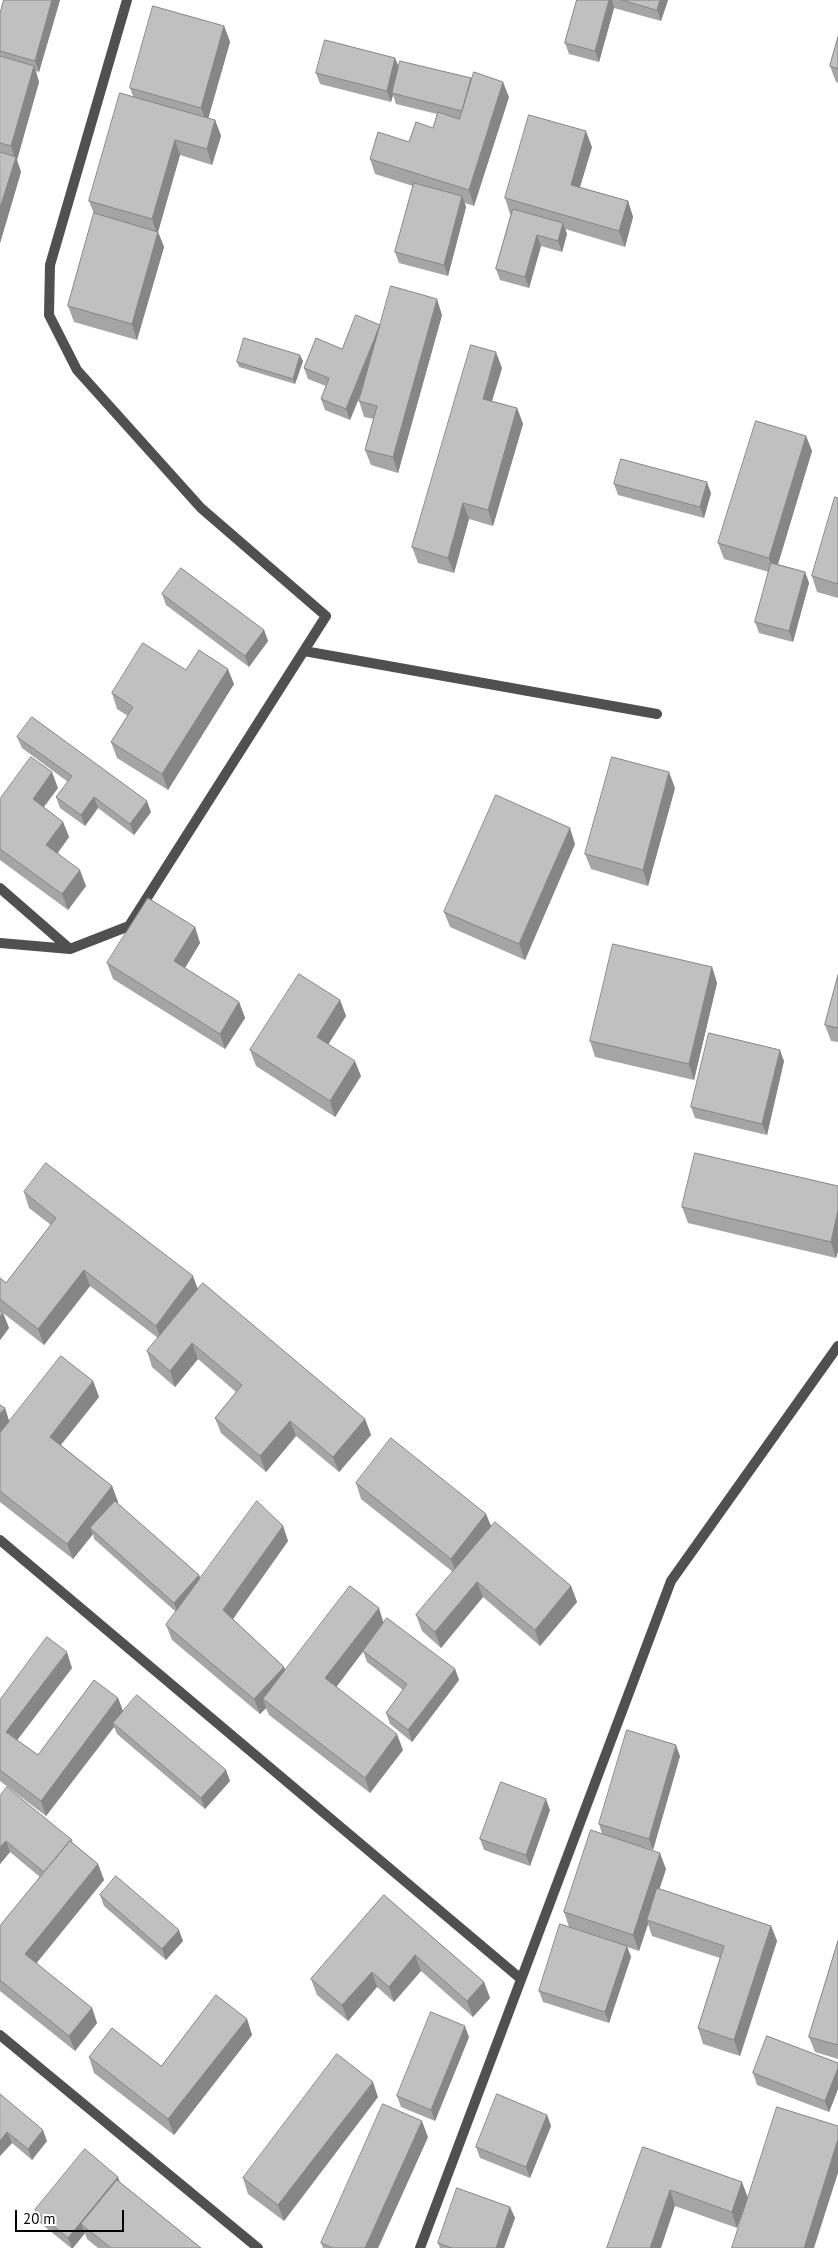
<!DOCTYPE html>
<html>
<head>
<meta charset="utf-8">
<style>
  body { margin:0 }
  #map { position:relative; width:838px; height:2248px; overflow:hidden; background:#fff; font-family:"PT Sans",sans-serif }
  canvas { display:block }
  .scale { position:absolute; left:15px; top:2210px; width:109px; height:22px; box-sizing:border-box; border:2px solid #000; border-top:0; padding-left:6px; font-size:15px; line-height:18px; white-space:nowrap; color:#000; -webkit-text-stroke:4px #fff; paint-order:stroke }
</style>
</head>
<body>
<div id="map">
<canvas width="838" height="2248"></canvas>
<div class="scale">20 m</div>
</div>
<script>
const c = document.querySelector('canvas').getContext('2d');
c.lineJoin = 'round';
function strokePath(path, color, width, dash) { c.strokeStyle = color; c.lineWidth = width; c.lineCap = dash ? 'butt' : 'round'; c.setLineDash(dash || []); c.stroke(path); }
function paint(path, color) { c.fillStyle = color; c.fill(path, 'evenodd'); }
strokePath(new Path2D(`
  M304,651L657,714
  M0,888L70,949
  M0,943L70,949L129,926L326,616L201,508L77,370L49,315L50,265L127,0
  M0,1540L521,1979
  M0,2035L258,2248
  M420,2248L671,1581L838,1346`), '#505050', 10);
paint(new Path2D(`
  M4,0H60L39,72L36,71L39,82L17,160L21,172L0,243V14Z
  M577,0H668L661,21L614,8L599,62L569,54L565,43Z
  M224,26L230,42L208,118L215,120L221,136L212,165L180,155L158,232L164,247L137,340L74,322L68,306L94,214L89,201L133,96L130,88Z
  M838,37V83L836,82L830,66Z
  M395,58L399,67L471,78L472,81L509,97L474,206L465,203L466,207L448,276L399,263L395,252L413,186L375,174L370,159L409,142L433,128L437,114L396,104L393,95L391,102L320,84L316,73Z
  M592,147L580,187L628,201L633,217L625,247L565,229L567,234L562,252L541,246L529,288L500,280L496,269L511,214H510L505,198Z
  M442,315L398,473L371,465L365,450L374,419L364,417L359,401L362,391L350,420L325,410L321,399L326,386L308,379L304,368L342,349L380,325Z
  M303,361L295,384L239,367L237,362Z
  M502,368L492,401L517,408L523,424L493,526L469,519L454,573L418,563L412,547Z
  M806,436L812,451L778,564L805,572L809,583L793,642L759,633L755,622L769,572L724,559L718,543Z
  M614,484L711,493L704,518L618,495Z
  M838,498V598L817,592L812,576Z
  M162,594L264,630L268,641L249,667L166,605Z
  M186,670L234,684L168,790L117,758L111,742L128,716L117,709L112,693Z
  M17,737L151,812L134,835L98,808L85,826L60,808L56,797L68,782L22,748Z
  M58,788L44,807L63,822L69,837L58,853L86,886L68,910L0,860V799Z
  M675,788L648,886L591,869L585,854Z
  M575,844L525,960L450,927L444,912Z
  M195,927L200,943L185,968L239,1002L245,1018L225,1049L113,979L107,963Z
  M712,967L717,983L694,1080L595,1057L590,1041Z
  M838,975V1042L831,1041L825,1025Z
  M340,1000L346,1016L328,1044L361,1076L335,1117L256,1066L250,1050Z
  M784,1061L767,1135L695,1118L691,1107Z
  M838,1186V1251L836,1258L688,1223L682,1207Z
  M24,1192L198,1289L365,1419L371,1435L339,1472L296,1436L266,1472L221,1433L215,1418L236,1392L198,1359L175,1387L152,1367L147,1351L158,1338L90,1286L44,1345L3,1313L9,1328L0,1340V1278L6,1283L51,1225L29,1208Z
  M93,1381L99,1397L61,1445L112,1486L118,1502L117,1503L199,1575L200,1579L283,1526L288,1541L233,1619L284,1667L285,1670L384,1623L455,1669L459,1680L412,1742L390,1724L386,1713L403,1690L367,1662L363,1651L336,1687L403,1750L370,1793L269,1715L266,1708L260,1714L172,1640L166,1625L176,1612L94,1539L93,1534L73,1559L0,1502V1405L5,1408L9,1421Z
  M356,1483L486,1514L491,1526L571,1586L577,1602L540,1646L483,1597L441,1648L422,1631L416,1615L453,1572L361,1499Z
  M72,1668L17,1740L38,1755L118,1698L123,1711L230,1781L205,1809L117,1734L114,1727L46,1816L0,1781V1700Z
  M680,1756L653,1850L642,1847L666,1869L659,1889L771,1926L777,1941L740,2056L703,2044L698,2028L720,1958L652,1936L648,1924L639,1951L627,1947L631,1957L609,2023L543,2002L539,1991L569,1927L564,1912L602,1834L599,1824Z
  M0,1796L73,1843L98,1864L104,1880L36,1963L92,2008L97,2023L75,2051L0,1991V1926L40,1877L10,1852L0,1864Z
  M550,1810L530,1866L484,1850L480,1839Z
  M100,1895L183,1941L166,1960L104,1906Z
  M384,1895L484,1982L490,1998L473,2017L421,1971L394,2002L377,1987L348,2021L317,1995L311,1979Z
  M838,1941V2059L815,2052L809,2037Z
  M247,2019L252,2035L174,2135L94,2073L89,2057L161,2066Z
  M469,2037L435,2121L401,2107L397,2096Z
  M838,2068V2089L829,2112L757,2085L753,2073Z
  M0,2094L47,2141L32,2160L12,2143L0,2156Z
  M378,2097L284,2221L248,2194L243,2178Z
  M547,2115L551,2126L530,2178L480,2158L476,2147Z
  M428,2137L378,2248H323L321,2243Z
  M643,2147L742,2182L737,2228L675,2206Z
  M120,2182L201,2248H98L87,2239L85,2233L73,2248H71L39,2222L35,2210Z
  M510,2207L515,2218L504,2248H440L438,2243Z`), '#a5a5a5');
paint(new Path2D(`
  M52,0H60L39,72L35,61Z
  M609,0H612L614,8L599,62L595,51Z
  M660,0H668L661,21L657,10Z
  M224,26L230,42L207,123L201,108Z
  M395,58L399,69L392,93L393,95L391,102L387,91Z
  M34,66L39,82L17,160L21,172L0,243V208L15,159L11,146Z
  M503,82L509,97L474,206L469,190Z
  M215,120L221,136L212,165L207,149Z
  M586,131L592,147L576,200L571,185Z
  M175,140L180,155L158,232L164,247L137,340L132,324L157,234L152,219Z
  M462,196L466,207L448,276L444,265Z
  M628,201L633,217L625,247L619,231Z
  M563,223L567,234L562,252L558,241Z
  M537,235L541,246L529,288L525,277Z
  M437,299L442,315L398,473L393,457Z
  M380,325L384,336L350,420L346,409Z
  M496,352L502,368L488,414L483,399Z
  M300,355L303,361L295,384L293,379Z
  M517,408L523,424L493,526L488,510Z
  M806,436L812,451L775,574L769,558Z
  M707,482L711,493L704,518L700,507Z
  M463,503L469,519L454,573L448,558Z
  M805,572L809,583L793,642L789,631Z
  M264,630L268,641L249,667L245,656Z
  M228,669L234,684L168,790L162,774Z
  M52,772L58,788L38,814L33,799Z
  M669,772L675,788L648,886L643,870Z
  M94,797L98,808L85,826L81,815Z
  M147,801L151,812L134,835L130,824Z
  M63,822L69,837L52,860L46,845Z
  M570,828L575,844L525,960L519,944Z
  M80,870L86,886L68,910L62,894Z
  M195,927L200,943L180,976L174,961Z
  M712,967L717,983L694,1080L689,1064Z
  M340,1000L346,1016L323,1053L317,1037Z
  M239,1002L245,1018L225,1049L220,1034Z
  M780,1050L784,1061L767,1135L762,1124Z
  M355,1061L361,1076L335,1117L330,1101Z
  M838,1210V1251L836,1258L831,1242Z
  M84,1270L90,1286L44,1345L38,1329Z
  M193,1276L199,1292L162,1341L156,1326Z
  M3,1313L9,1328L0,1340V1317Z
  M192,1343L198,1359L175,1387L170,1371Z
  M93,1381L99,1397L55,1452L50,1437Z
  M5,1408L10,1424L0,1438V1414Z
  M365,1419L371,1435L339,1472L333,1457Z
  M290,1421L296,1436L266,1472L260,1456Z
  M112,1486L118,1502L94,1532L90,1528L93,1534L73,1559L67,1544Z
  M486,1514L492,1529L457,1575L451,1559Z
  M283,1526L288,1541L228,1626L223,1610Z
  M199,1575L203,1586L178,1614L174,1603Z
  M477,1582L483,1597L441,1648L435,1632Z
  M571,1586L577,1602L540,1646L535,1630Z
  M379,1608L384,1624L331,1694L325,1678Z
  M67,1652L72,1668L12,1747L6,1732Z
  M284,1667L289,1682L263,1699L266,1708L260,1714L254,1699Z
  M455,1669L459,1680L412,1742L408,1730Z
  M118,1698L124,1714L113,1723L114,1727L46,1816L41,1801Z
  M397,1734L403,1750L370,1793L365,1778Z
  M676,1745L680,1756L653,1850L649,1839Z
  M226,1770L230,1781L205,1809L201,1798Z
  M546,1799L550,1810L530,1866L526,1855Z
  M6,1841L10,1852L0,1864V1847Z
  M660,1853L666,1869L649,1921L647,1920L648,1924L639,1951L633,1935Z
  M98,1864L104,1880L31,1970L25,1954Z
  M771,1926L777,1941L740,2056L734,2040Z
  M179,1930L183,1941L166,1960L162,1949Z
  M627,1946L631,1957L609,2023L605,2012Z
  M415,1955L421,1971L394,2002L389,1987Z
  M372,1972L377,1987L348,2021L342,2005Z
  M484,1982L490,1998L473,2017L467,2001Z
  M92,2008L97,2023L75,2051L69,2036Z
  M247,2019L252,2035L174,2135L168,2119Z
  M465,2026L469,2037L435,2121L431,2110Z
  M838,2068V2089L829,2112L825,2101Z
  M373,2082L378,2097L284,2221L278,2205Z
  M547,2115L551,2126L530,2178L526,2167Z
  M422,2121L428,2137L378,2248H365Z
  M43,2130L47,2141L32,2160L28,2149Z
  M7,2132L12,2143L0,2156V2141Z
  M838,2139V2173L814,2248H804Z
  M118,2177L122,2188L81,2224L85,2233L73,2248H72L68,2238Z
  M742,2182L748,2198L737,2228L732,2212Z
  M670,2190L675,2206L661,2248H650Z
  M510,2207L515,2218L504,2248H496Z`), '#868686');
const building = new Path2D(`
  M4,0H52L35,61L0,51V14Z
  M577,0H609L595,51L565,43Z
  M622,0H660L657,10Z
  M153,6L224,26L201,108L130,88Z
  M838,37V69L830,66Z
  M325,40L395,58L387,91L316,73Z
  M0,56L34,66L11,146L0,143Z
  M400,61L471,78L462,111L392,93Z
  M474,72L503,82L469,190L370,159L378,132L409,142L416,122L433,128L438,112L459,119Z
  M120,93L215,120L207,149L175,140L152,219L89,201Z
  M529,115L586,131L571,185L628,201L619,231L505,198Z
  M0,152L16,157L0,208Z
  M414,183L462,196L444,265L395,252Z
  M513,209L563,223L558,241L537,235L525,277L496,269Z
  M94,213L158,232L132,324L68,306Z
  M391,286L437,299L393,457L365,450L377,406L359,401Z
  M356,315L380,325L346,409L321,399L329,378L304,368L316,338L342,349Z
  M244,338L300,355L293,379L237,362Z
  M471,345L496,352L483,399L517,408L488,510L463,503L448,558L412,547Z
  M756,421L806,436L769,558L718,543Z
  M621,459L707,482L700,507L614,484Z
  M835,497L838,498V584L812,576Z
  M771,563L805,572L789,631L755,622Z
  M181,568L264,630L245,656L162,594Z
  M143,643L186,670L199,650L228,669L162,774L111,742L133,707L112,693Z
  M32,717L147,801L130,824L94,797L81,815L56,797L72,776L17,737Z
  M31,757L52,772L33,799L63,822L46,845L80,870L62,894L0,849V799Z
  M612,757L669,772L643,870L585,854Z
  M496,795L570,828L519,944L444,912Z
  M148,898L195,927L174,961L239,1002L220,1034L107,963Z
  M613,944L712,967L689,1064L590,1041Z
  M299,974L340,1000L317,1037L355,1061L330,1101L250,1050Z
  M838,975V1028L825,1025Z
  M709,1033L780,1050L762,1124L691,1107Z
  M695,1153L838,1186V1210L831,1242L682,1207Z
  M46,1163L193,1276L156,1326L84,1270L38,1329L0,1299V1278L6,1283L56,1218L24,1192Z
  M203,1283L365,1419L333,1457L290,1421L260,1456L215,1418L242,1385L192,1343L170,1371L147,1351Z
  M0,1310L3,1313L0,1317Z
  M61,1356L93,1381L50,1437L112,1486L67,1544L0,1491V1433Z
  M0,1405L5,1408L0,1414Z
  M391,1438L486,1514L451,1559L356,1483Z
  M115,1501L199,1575L174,1603L90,1528Z
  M257,1501L283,1526L223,1610L284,1667L254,1699L166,1625Z
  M495,1522L571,1586L535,1630L477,1582L435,1632L416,1615Z
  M350,1586L379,1608L325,1678L397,1734L365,1778L263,1699Z
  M387,1618L455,1669L408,1730L386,1713L407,1684L363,1651Z
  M47,1637L67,1652L6,1732L38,1755L94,1680L118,1698L41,1801L0,1770V1700Z
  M137,1695L226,1770L201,1798L113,1723Z
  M627,1730L676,1745L649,1839L599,1824Z
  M501,1782L546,1799L526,1855L480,1839Z
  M7,1787L72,1840L71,1842L70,1841L44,1872L6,1841L0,1847V1796Z
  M591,1830L660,1853L633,1935L564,1912Z
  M70,1841L98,1864L25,1954L92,2008L69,2036L0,1980V1926Z
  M116,1876L179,1930L162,1949L100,1895Z
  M657,1888L771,1926L734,2040L698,2028L724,1946L647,1920Z
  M384,1895L484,1982L467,2001L415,1955L389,1987L372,1972L342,2005L311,1979Z
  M560,1924L627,1946L605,2012L539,1991Z
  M838,1941V2045L809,2037Z
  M216,1995L247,2019L168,2119L89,2057L112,2028L161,2066Z
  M431,2012L465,2026L431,2110L397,2096Z
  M767,2036L838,2063V2068L825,2101L753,2073Z
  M337,2054L373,2082L278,2205L243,2178Z
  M0,2094L43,2130L28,2149L7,2132L0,2141Z
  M497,2094L547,2115L526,2167L476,2147Z
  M383,2104L422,2121L365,2248H333L321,2243Z
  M777,2107L838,2126V2139L804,2248H732Z
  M643,2147L742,2182L732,2212L670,2190L650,2248H607Z
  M85,2149L118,2177L68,2238L35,2210Z
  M117,2180L201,2248H111L81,2224Z
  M457,2188L510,2207L496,2248H452L438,2243Z`);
paint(building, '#c0c0c0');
strokePath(building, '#868686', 1);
</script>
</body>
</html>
